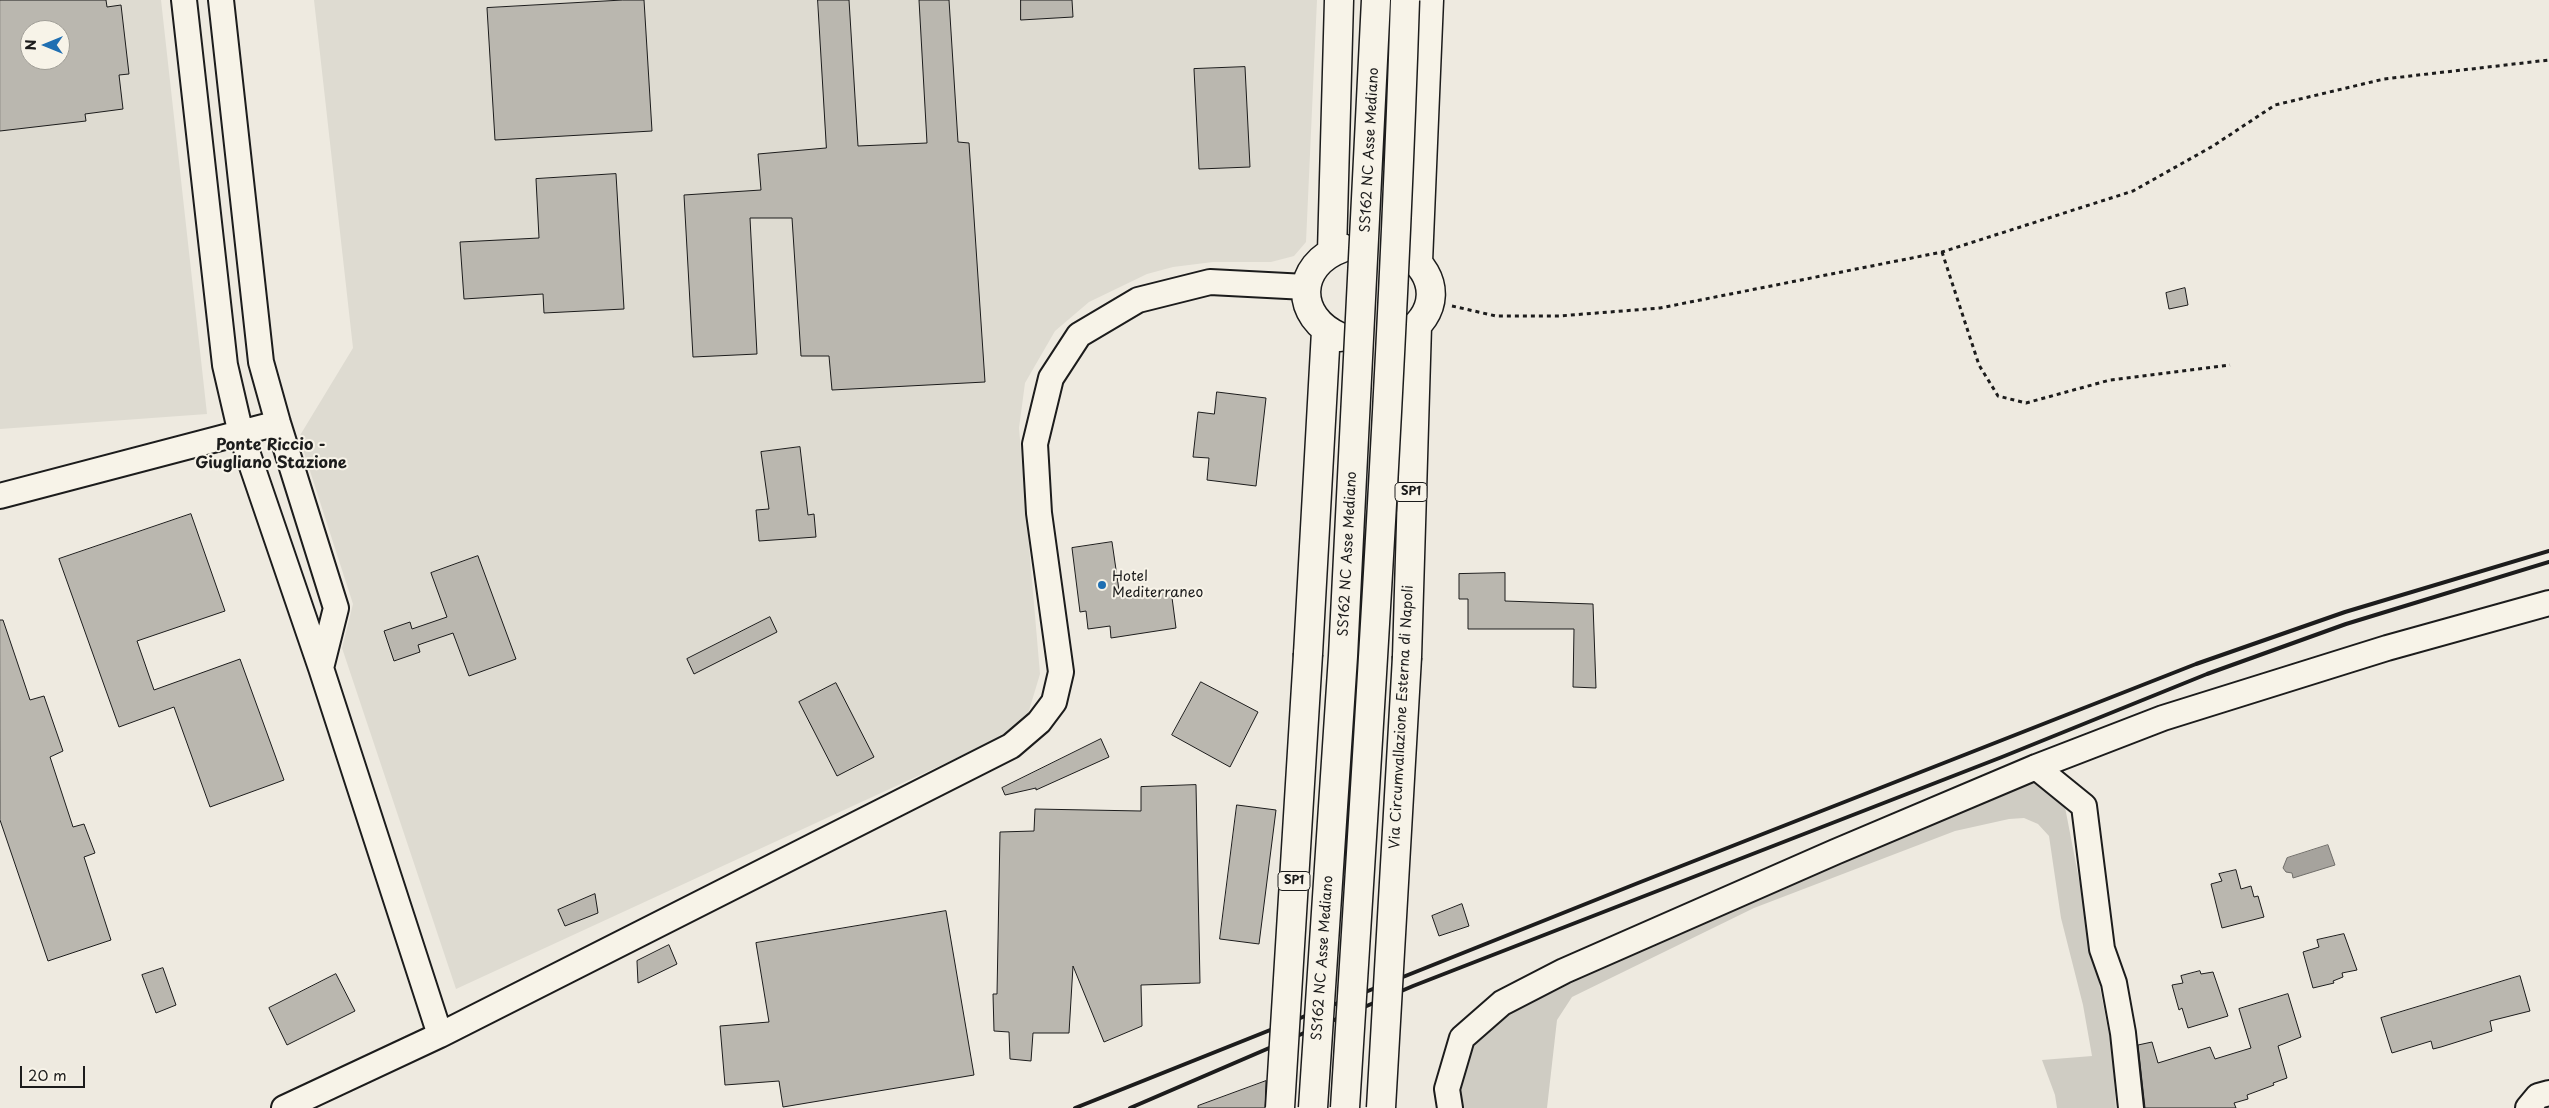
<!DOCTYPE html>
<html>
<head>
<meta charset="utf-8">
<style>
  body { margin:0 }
  #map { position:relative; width:2549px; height:1108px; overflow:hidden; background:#eeeae0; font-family:"Playpen Sans",sans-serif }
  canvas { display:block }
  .north { position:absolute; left:20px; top:20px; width:50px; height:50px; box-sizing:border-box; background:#f7f3e8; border:1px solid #9f9d96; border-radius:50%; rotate:270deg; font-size:14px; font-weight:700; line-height:20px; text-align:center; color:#1c1c1c }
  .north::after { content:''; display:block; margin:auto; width:18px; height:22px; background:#1f6fb2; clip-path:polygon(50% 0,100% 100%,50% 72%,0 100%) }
  .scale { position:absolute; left:20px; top:1066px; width:65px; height:22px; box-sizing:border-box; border:2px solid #1c1c1c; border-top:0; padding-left:6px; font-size:15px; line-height:18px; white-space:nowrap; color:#1c1c1c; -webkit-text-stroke:4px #f7f3e8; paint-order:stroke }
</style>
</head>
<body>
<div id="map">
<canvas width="2549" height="1108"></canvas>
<div class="north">N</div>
<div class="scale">20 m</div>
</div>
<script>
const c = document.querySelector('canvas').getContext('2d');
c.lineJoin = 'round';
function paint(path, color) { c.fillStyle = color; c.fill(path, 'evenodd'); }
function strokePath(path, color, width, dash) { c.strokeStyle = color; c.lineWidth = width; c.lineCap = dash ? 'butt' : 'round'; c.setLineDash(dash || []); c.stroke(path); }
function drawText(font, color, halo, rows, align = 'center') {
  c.font = font + ' "Playpen Sans",sans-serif'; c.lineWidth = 4; c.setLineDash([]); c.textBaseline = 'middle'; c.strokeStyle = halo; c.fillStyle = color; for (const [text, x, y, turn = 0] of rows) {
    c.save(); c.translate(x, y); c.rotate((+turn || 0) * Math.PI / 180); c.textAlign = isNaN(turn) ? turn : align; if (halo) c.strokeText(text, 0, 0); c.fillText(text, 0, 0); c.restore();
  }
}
paint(new Path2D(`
  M0,0H161L207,414L0,429ZM30,30H60V60H30Z
  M314,0H1317L1306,242L1294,256L1271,262H1213L1173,267L1147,274L1089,302L1055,331L1025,383L1019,428L1040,674L1028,714L998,739L456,989L342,648L353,604L299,437L353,348Z`), '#dedbd1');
paint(new Path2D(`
  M2031,777L2064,802L2112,1050L2116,1108H2057L2055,1095L2042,1060L2092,1056L2083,1005L2061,918L2049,836L2038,824L2024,818L2009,819L1955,831L1754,908L1572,997L1557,1020L1547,1108H1456L1461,1057L1501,1013L1631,944Z`), '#cfccc3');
const water = new Path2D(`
  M2328,845L2335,865L2293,878L2292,873L2286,872L2283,868L2287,858Z`);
paint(water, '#a6a39d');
strokePath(water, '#6f6d69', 1);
const building = new Path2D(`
  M0,0H106L107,7L121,5L129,74L119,75L123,109L85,114L86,121L0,131ZM30,30H60V60H30Z
  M623,0H644L652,131L495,140L487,8Z
  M818,0H849L858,146L927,143L919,0H949L958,142L969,143L985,382L832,390L829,356H801L792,218H750L757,354L693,357L684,195L761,190L758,154L826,148Z
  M1021,0H1072L1073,17L1021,20Z
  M1245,67L1250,167L1199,169L1194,69Z
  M616,174L624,309L544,313L543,294L464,299L460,242L539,238L536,179Z
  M2185,288L2188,305L2169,309L2166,293Z
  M1217,392L1266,398L1256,486L1207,480L1209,458L1193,457L1198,412L1214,414Z
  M800,447L808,515L814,514L816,537L759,541L756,510L769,509L761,452Z
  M191,514L225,611L137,641L154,690L240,659L284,780L210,807L174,707L119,727L59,559Z
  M1112,542L1120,597L1171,590L1176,628L1111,638L1110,626L1088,629L1086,611L1080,612L1072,548Z
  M478,556L516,659L469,676L453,633L418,645L420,652L394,661L384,631L410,622L412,629L447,617L431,573Z
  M1505,573V601L1593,604L1596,688L1573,687L1574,629H1468V599H1459V574Z
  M770,617L777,632L694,674L687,659Z
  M0,620H3L30,700L44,696L63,751L50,757L73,827L84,824L95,853L84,857L111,940L48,961L0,820Z
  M1201,682L1258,712L1230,767L1172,735Z
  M836,683L874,757L837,776L799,702Z
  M1101,739L1109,757L1036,790V788L1005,795L1002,788Z
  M1196,785L1200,983L1141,985L1142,1026L1104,1042L1073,966L1069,1033H1033L1031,1061L1010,1059L1009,1032L994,1031L993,994H997L1000,832L1034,831L1035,809L1141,811V787Z
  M1237,805L1276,810L1259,944L1220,939Z
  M2236,870L2241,889L2251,886L2254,897L2258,896L2264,917L2222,928L2211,884L2222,881L2219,874Z
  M595,894L598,913L565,926L558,910Z
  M1462,904L1469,926L1439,936L1432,916Z
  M946,911L974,1075L783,1107L779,1081L725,1085L720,1026L769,1022L756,943Z
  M2344,934L2357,970L2342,973L2343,977L2333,981L2334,983L2313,988L2303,952L2319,947L2317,940Z
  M669,945L677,964L638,983L637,961Z
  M163,968L176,1005L156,1013L142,975Z
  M2200,971L2201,974L2213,972L2228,1016L2188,1028L2182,1008L2179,1010L2172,985L2183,983L2181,976Z
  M336,974L355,1011L287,1045L269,1008Z
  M2520,976L2530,1011L2490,1021L2492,1031L2441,1047L2433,1049L2431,1041L2392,1053L2381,1018Z
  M2288,994L2301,1037L2278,1046L2287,1078L2273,1083L2274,1085L2247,1095L2248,1099L2234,1103L2236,1108H2145L2138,1045L2152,1042L2158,1063L2210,1047L2215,1059L2251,1048L2239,1009Z
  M1266,1081L1265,1108H1198V1106Z`);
paint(building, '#bab7af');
strokePath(building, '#1c1c1c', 1);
const street = new Path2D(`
  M184,0L225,365L241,434L321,668L336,608L278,423L261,362L221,0
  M0,496L278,423
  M321,668L440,1035
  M2036,767L2084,806L2102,949L2114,983L2123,1033L2131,1108
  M284,1108L440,1035L1011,746L1039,722L1054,702L1061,672L1039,513L1035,444L1051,378L1079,335L1138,300L1210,282L1306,287
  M1450,1108L1447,1089L1462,1038L1502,1003L1564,971L1835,852L2036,767L2163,718L2387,648L2549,603
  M2528,1108L2538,1096L2549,1093`);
const primary = new Path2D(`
  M1332,252L1339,0
  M1418,262L1429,0
  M1403,336C1439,314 1440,277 1406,253
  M1340,337C1294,317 1295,265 1342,248
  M1308,654L1326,331
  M1407,657L1417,326`);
strokePath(street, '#1c1c1c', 28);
strokePath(primary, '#1c1c1c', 31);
strokePath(new Path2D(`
  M1942,252L1979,365L1998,396L2026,403L2110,380L2230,365
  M1452,306L1496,316H1559L1660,308L1942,252L2133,191L2213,146L2275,105L2384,79L2549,60`), '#1c1c1c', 3, [4, 4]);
strokePath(street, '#f7f3e8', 24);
strokePath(primary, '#f7f3e8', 28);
strokePath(new Path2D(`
  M1075,1108L1638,883L2196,664L2345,612L2549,551
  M1130,1108L1413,986L2002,757L2207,674L2346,624L2549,562`), '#1c1c1c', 4);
const primaryBridge = new Path2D(`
  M1280,1108L1308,654
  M1381,1108L1407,657`);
const highwayBridge = new Path2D(`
  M1313,1108L1343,656L1376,0
  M1345,1108C1368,739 1393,370 1405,0`);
strokePath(primaryBridge, '#1c1c1c', 31, []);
strokePath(highwayBridge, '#1c1c1c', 31, []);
strokePath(primaryBridge, '#f7f3e8', 28);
strokePath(highwayBridge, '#f7f3e8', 28);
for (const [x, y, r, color] of [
  [1102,585,5,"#1f6fb2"]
]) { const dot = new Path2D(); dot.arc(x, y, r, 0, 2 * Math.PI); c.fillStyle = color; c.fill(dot); strokePath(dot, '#f7f3e8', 2); }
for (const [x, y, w] of [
  [1411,492,32],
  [1294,881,32]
]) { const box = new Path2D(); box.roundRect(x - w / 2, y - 9.5, w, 19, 4); c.fillStyle = '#f7f3e8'; c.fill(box); strokePath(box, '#1c1c1c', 1); }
drawText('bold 12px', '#1c1c1c', null, [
  ["SP1",1411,492],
  ["SP1",1294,881]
]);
drawText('14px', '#1c1c1c', '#f7f3e8', [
  ["SS162 NC Asse Mediano",1370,150,-87],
  ["SS162 NC Asse Mediano",1348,554,-87],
  ["Via Circumvallazione Esterna di Napoli",1402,717,-87],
  ["SS162 NC Asse Mediano",1323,958,-86]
]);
drawText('14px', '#1c1c1c', '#f7f3e8', [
  ["Hotel",1112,577],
  ["Mediterraneo",1112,593]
], 'left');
drawText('bold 16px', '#1c1c1c', '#f7f3e8', [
  ["Ponte Riccio -",271,446],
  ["Giugliano Stazione",271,464]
]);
</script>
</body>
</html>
